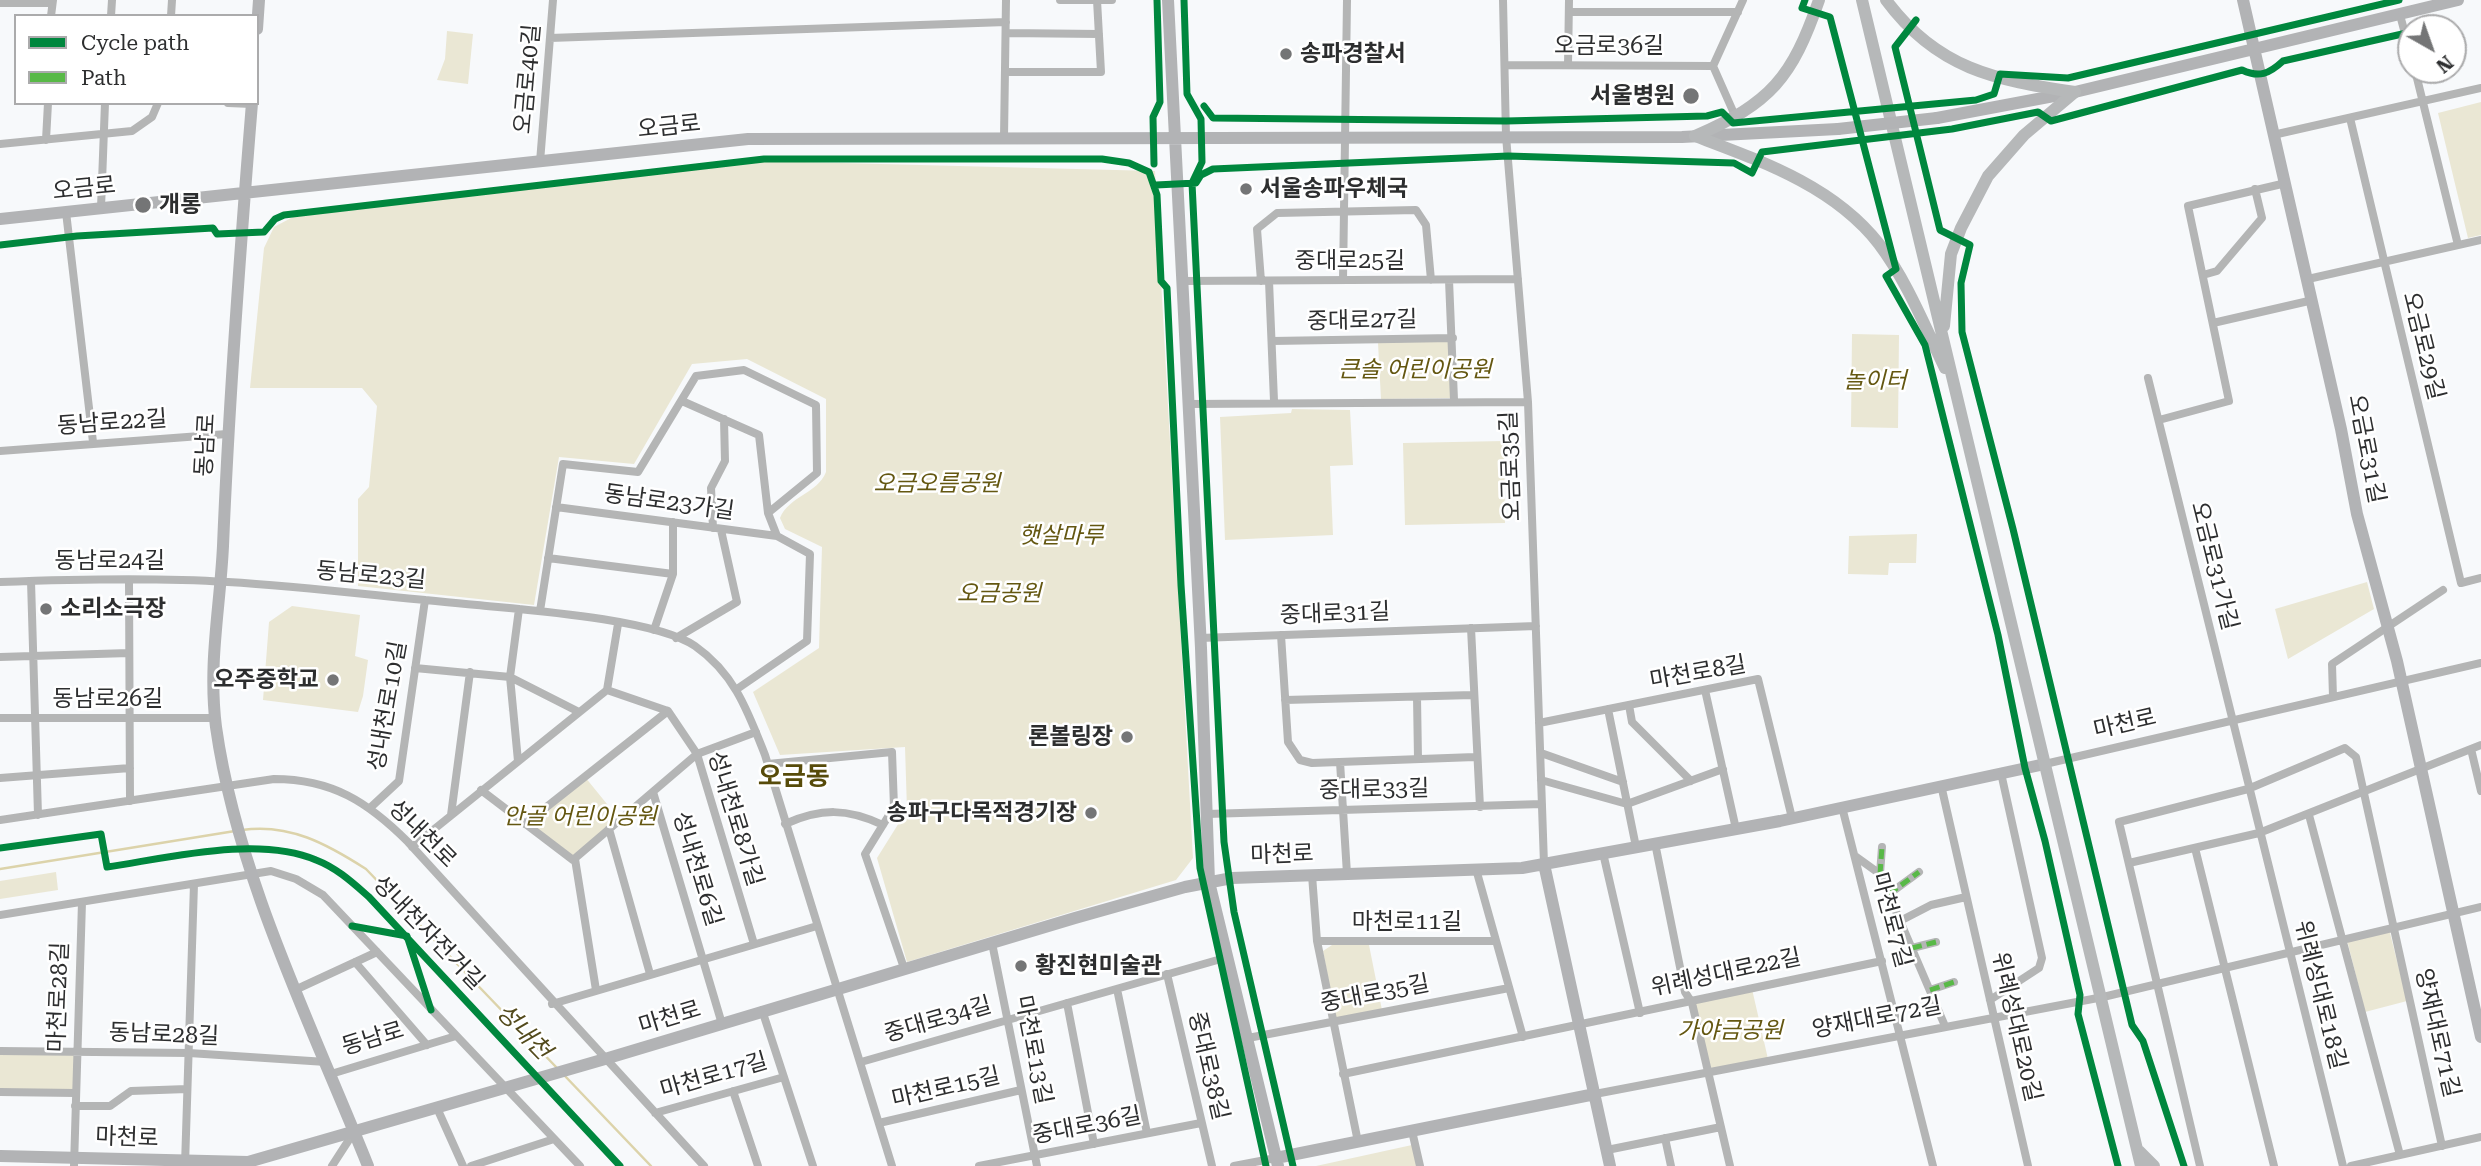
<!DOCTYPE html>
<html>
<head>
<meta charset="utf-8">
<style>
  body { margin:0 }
  #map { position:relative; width:2481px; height:1166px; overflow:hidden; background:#f7f9fb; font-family:"Roboto Serif",serif }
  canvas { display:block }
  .legend { position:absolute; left:14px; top:14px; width:245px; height:91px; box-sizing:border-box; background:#fff; border:2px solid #ababac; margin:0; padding:9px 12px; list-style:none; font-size:21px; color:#2d2e2f }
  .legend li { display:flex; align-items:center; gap:14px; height:35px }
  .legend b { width:35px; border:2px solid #ababac }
  .north { position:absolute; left:2397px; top:14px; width:70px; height:70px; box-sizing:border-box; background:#fff; border:2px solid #ababac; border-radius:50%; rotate:140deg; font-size:19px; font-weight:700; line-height:28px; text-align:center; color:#2d2e2f }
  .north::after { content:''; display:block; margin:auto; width:24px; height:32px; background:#747576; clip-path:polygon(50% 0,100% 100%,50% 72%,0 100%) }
</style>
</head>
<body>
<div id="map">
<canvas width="2481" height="1166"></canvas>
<ul class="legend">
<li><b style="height:9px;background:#00873e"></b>Cycle path</li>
<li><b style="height:9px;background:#58b947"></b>Path</li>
</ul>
<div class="north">N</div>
</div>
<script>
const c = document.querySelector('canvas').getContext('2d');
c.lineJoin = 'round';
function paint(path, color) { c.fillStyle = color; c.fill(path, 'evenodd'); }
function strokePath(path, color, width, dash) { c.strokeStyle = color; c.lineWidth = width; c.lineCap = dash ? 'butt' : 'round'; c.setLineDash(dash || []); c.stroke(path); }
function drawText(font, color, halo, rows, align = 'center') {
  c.font = font + ' "Roboto Serif","Noto Sans KR",serif'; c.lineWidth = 5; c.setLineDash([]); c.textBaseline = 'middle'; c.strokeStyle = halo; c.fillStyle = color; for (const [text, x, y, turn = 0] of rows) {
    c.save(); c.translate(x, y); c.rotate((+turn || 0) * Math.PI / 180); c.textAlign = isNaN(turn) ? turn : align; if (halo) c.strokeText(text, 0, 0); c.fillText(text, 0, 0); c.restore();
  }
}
paint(new Path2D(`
  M447,31L473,34L468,84L437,80L445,59Z
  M2481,102V235L2468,238L2438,113Z
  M763,161L1155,171L1193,858L1176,880L907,962L877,858L907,810L905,747L780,755L753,692L819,648L822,547L785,529L780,518C789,496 817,494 826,472V399L747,359L692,364L634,464L559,457L534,605L358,586V499L369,487L377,406L362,388H250L264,248L274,227L293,217Z
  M1852,334L1899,335L1898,428L1851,427Z
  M1450,340L1451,398L1381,399L1378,343Z
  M1292,409L1350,410L1353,465L1330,466L1333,535L1225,540L1220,417L1291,413Z
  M1504,441L1505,523L1405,525L1403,443Z
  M1917,534L1916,563H1889L1888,575L1848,574L1849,536Z
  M2367,582L2374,609L2288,659L2275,609Z
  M292,606L360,615L355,656L368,660L363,696L358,712L263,700L269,622Z
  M585,777L620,820L573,860L525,824Z
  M56,872L58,890L0,899V881Z
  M2389,929L2407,1001L2365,1012L2347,940Z
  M1332,945H1369L1382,1010L1336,1020L1323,951Z
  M1752,989L1768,1059L1707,1074L1692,1003Z
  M0,1052L74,1054L73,1090L0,1089Z
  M1412,1145L1417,1166H1316Z`), '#eae7d4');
strokePath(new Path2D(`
  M242,830C289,823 327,844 366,869L557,1068
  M0,869L235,831
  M564,1075L651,1166`), '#dcd3aa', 2.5);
strokePath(new Path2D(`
  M1060,0H1112
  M1503,0L1506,136L1528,402L1544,864
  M0,3H51
  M1569,12H1738
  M2400,15L2411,56
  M51,16L53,0
  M111,16L112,0
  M171,16L172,0
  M1006,33L1099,34
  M550,38L1006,22
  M1506,65L1713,66
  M1568,65L1569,0
  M1713,66L1743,0
  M1713,66L1736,118
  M2415,70L2458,245
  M1005,72H1101L1097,0
  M228,103L252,104
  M2350,118L2461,583L2481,578
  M2273,135L2481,88
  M1004,138L1006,0
  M46,140L48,103
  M0,144L132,131L152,117L158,103
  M540,162L553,0
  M101,208L105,103
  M66,212L93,442
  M2203,275L2217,271L2262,218L2255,189
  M2308,279L2481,240
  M1343,280L1347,0
  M1449,280L1454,400
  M1182,281L1518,279
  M1261,281L1257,229L1277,213L1416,210L1426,225L1431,280
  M1269,281L1274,401
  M2213,323L2313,300
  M1272,341L1453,338
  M2148,378L2343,1166
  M682,401L759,435L768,513
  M1189,404L1528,402
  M2159,420L2229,401L2188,206L2286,183
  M0,451L227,434
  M556,507L777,536
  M713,528L711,488L725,461L724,419
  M548,558L673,574
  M129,580L130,801
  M31,581L38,815
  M0,582C76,579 153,577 228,582C311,587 394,598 477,605C528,610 655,619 695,646C735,674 748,712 765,755L892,1166
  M540,611L563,464L638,472L696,376L744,370L816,405L817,473L768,513L777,536L810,554L807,641L737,689
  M1471,628L1480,807
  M654,630L673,574V522
  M1281,635L1288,742L1300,760L1312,763L1475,757
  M676,638L737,602L721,530
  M1200,638L1536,626
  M0,657L129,653
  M415,668L510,677L579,712
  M607,690L668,711L697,754L754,944
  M1705,690L1736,829
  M1417,697L1418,759
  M2333,697L2332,664L2443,590
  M1285,700L1473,695
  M1629,705L1632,722L1691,781
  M1608,709L1636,847
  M0,718H216
  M1539,723L1758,679L1792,818
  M2471,749L2481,791
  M1541,753L1623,782
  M518,761L510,677L519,609
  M1340,762L1347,874
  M768,764L892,752L894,807L865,854L904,968
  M2045,764L2481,663
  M0,778L130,768
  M1541,780L1627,804L1723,769
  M1941,785L2028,1166
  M481,790L573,860L697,754L756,732
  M653,792L722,1024
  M1842,807L1933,1166
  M370,808L399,781L425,600
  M1207,814L1542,804
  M451,815L470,672
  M2309,815L2400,1155
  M0,820L274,779C332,779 368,802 408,842L704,1166
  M525,824L668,711
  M785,824C821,808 847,808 883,825
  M609,829L650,974
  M1655,843L1685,992L1692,1003L1730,1166
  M412,847L607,690L618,624
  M2195,848L2274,1166
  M1603,853L1640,1013
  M1855,856L1880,874L1945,1026
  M575,859L596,990
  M2129,863L2259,833L2481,745
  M1476,869L1523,1037
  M1880,874L1882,847
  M1312,875L1317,941L1358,1142
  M1889,894L1919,872
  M0,915L271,871L296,879L323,895L580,1166
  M1900,921L1931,905L1966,897
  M1317,941H1496
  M992,943L1037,1166
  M1912,948L1936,942
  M355,962L427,1045
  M1167,974L1212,1166
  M297,989L377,952
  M1117,989L1147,1133
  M1930,990L1954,982
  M1990,1000L2039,968L2042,958L2001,773
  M1067,1003L1094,1144
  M552,1004L817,926
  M762,1010L813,1166
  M1248,1038L1509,988
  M0,1051L189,1053L326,1062
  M861,1062L1228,957
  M331,1074L456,1036
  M1343,1074L1882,961
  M733,1091L758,1166
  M0,1092L75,1093
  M1595,1094L2103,997L2481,907
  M75,1106H110L131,1091L187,1089
  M437,1108L463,1166
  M655,1113L784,1077
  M879,1123L1021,1090
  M1412,1131L1420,1166
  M1665,1138L1671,1166
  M1607,1150L1721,1127
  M185,1165L194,884
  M74,1166L82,902
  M332,1166L354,1132
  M471,1166L554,1139
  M979,1166L1201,1123
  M1234,1166L1276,1158
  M2200,1166L2119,822L2248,789L2345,748L2356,757L2442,1146
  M2351,1166L2481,1137`), '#b4b5b5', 8);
strokePath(new Path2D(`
  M1168,0L1201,648L1209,882L1278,1166
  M2243,0L2341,429L2357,514L2397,661L2481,1037
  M257,29L259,0
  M252,103C240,251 229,399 223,546C220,609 208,663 216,727C237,876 312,1026 368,1166
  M1937,118L2075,92L2458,0
  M0,219L748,139L1682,137L1838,129
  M1544,864L1610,1166
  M0,1156L248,1162L605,1059L1075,918L1185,887L1232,878L1522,868L1780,821L2045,764
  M1276,1158L1595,1094`), '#b2b3b5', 12);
strokePath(new Path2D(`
  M1862,0L2141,1166
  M1886,0C1937,69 1995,80 2075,92
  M1695,136C1761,161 1834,186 1879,244C1907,281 1925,327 1945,368
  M1695,136C1771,103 1792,78 1819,0
  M1944,326L1951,254L1961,228L1988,176L2024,135L2075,92
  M2139,1151L2154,1166`), '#b6b8b9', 12);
strokePath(new Path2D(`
  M1838,129L1937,118`), '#b2b3b5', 12);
strokePath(new Path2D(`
  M1880,874L1882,847
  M1889,894L1919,872
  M1912,948L1936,942
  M1930,990L1954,982`), '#58b947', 5, [10, 5]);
strokePath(new Path2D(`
  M1184,0L1187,94L1201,119L1202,162L1192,183L1224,842L1234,912L1293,1166
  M1805,0L1802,8L1830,17L1896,269L1886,276L1925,345L1998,635L2025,768L2045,841L2080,995L2078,1014L2118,1166
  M1916,20L1895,47L1940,230L1970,245L1961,283L1962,332L2013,529L2132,1025L2143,1041L2184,1166
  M1204,106L1213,118L1506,121L1707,116L1722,112L1733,123L1976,100L1994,94L2000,74L2068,78L2399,0
  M1154,164L1153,117L1160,102L1157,0
  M1156,185L1196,183L1201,175L1213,169L1508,156L1734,163L1752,173L1762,152L1952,129L2038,112L2051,121L2242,70C2259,78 2269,74 2283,61L2411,32
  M0,245L77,236L213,228L217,234L264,232L275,219L284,215L764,159H1102L1129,163L1149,172L1157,195L1161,281L1167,288L1181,585L1200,868L1266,1166
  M0,848L101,834L107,867C168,858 258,835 316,860C337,868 353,883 369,897L620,1166
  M352,926L407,936L431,1010`), '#00873e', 7);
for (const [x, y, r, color] of [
  [1286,54,7,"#747576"],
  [1691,96,9,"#747576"],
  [1246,189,7,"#747576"],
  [143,205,9,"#747576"],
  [46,609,7,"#747576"],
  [333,680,7,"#747576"],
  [1127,737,7,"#747576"],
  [1091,813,7,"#747576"],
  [1021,966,7,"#747576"]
]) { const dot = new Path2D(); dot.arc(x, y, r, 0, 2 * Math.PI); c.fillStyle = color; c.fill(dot); strokePath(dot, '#fff', 2.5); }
drawText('23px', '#2d2e2f', '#fff', [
  ["오금로36길",1609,46],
  ["오금로40길",528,79,-85],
  ["오금로",669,127,-6],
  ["오금로",84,189,-6],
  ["중대로25길",1350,261],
  ["중대로27길",1362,321,-1],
  ["오금로29길",2423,346,76],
  ["동남로22길",112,423,-4],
  ["동남로",206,445,-87],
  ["오금로31길",2366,449,79],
  ["오금로35길",1511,466,-92],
  ["동남로23가길",669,503,8],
  ["동남로24길",110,561],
  ["오금로31가길",2214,566,76],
  ["동남로23길",371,576,5],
  ["중대로31길",1335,614,-2],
  ["마천로8길",1698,673,-10],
  ["동남로26길",108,699],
  ["성내천로10길",388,706,-80],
  ["마천로",2125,724,-13],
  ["중대로33길",1374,790,-1],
  ["성내천로8가길",735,819,73],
  ["성내천로",422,834,45],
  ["마천로",1282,855,-2],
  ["성내천로6길",697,869,73],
  ["마천로7길",1891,920,75],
  ["마천로11길",1407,922],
  ["성내천자전거길",428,933,46],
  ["위례성대로22길",1726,973,-12],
  ["중대로35길",1375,994,-11],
  ["위례성대로18길",2320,995,76],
  ["마천로28길",59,997,-88],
  ["마천로",670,1018,-17],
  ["양재대로72길",1877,1018,-11],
  ["중대로34길",938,1020,-16],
  ["위례성대로20길",2016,1027,77],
  ["양재대로71길",2437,1033,77],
  ["동남로28길",164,1035,2],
  ["동남로",373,1039,-17],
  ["마천로13길",1033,1050,79],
  ["중대로38길",1208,1066,77],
  ["마천로17길",714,1076,-16],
  ["마천로15길",946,1088,-13],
  ["중대로36길",1087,1126,-11],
  ["마천로",127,1138,2]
]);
drawText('bold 23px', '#2d2e2f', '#fff', [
  ["송파경찰서",1300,54],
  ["서울병원",1675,96,"right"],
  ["서울송파우체국",1260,189],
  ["개롱",159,205],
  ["소리소극장",60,609],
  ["오주중학교",319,680,"right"],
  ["론볼링장",1113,737,"right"],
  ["송파구다목적경기장",1077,813,"right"],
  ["황진현미술관",1035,966]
], 'left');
drawText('italic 23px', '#645711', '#fff', [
  ["큰솔 어린이공원",1415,370],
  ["놀이터",1875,381],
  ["오금오름공원",937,484],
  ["햇살마루",1061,536],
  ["오금공원",999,594],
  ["안골 어린이공원",580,817],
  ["가야금공원",1730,1031]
]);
drawText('italic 24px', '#534a1c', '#fff', [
  ["성내천",523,1032,46]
]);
drawText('bold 26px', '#574b0a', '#fff', [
  ["오금동",794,777]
]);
</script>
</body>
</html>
